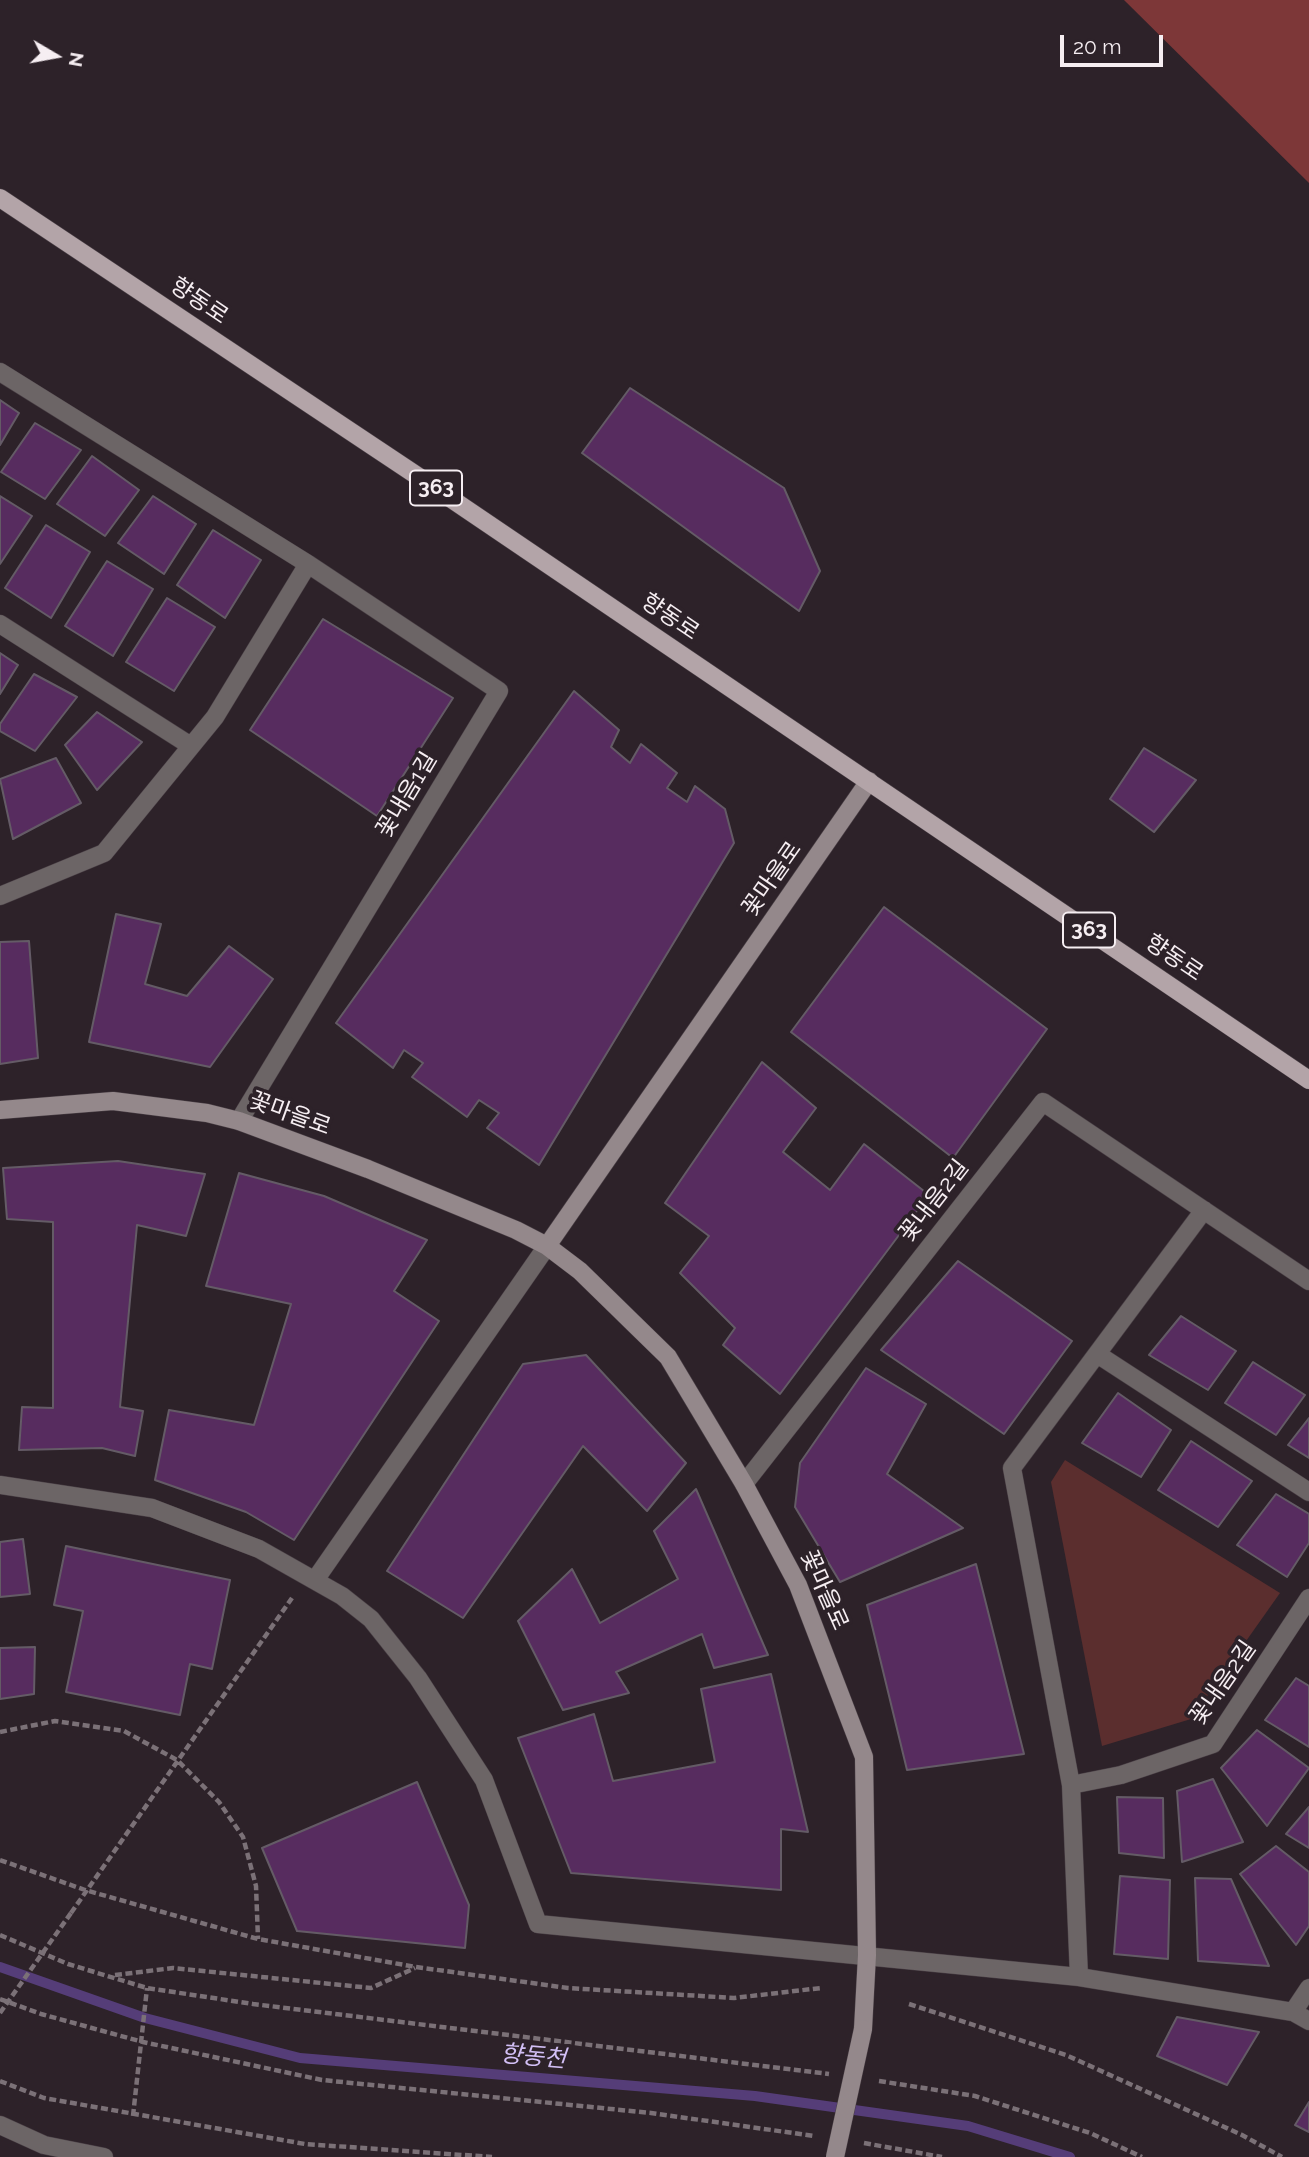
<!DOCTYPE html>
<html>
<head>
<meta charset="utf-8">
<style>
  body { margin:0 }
  #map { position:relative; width:1309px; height:2157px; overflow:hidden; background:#2d2229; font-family:Raleway,sans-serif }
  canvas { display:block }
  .north { position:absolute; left:21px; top:21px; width:70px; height:70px; -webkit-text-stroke:5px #2d2229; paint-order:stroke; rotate:100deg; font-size:19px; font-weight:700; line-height:28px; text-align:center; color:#f6eef2 }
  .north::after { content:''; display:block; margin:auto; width:24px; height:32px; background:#f6eef2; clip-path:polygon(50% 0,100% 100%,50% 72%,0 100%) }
  .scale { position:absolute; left:1060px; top:35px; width:103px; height:32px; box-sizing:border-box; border:4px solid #f6eef2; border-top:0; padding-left:9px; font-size:21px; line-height:24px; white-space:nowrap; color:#f6eef2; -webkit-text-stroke:5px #2d2229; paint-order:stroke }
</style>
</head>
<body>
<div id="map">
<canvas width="1309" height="2157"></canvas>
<div class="north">N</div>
<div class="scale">20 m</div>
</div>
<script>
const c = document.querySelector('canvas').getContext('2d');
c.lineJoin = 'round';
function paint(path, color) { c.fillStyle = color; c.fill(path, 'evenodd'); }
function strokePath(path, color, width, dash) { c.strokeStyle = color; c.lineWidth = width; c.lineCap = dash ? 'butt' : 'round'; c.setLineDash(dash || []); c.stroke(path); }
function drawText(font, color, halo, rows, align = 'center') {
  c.font = font + ' Raleway,"Noto Sans KR",sans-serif'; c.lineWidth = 7; c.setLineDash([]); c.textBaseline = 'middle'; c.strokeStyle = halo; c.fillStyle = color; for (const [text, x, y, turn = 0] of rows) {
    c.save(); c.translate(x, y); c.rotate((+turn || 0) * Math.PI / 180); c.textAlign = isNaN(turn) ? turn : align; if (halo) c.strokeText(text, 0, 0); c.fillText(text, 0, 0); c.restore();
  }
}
paint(new Path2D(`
  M1065,1460L1280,1593L1191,1719L1102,1746L1051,1482Z`), '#5b2e2e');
paint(new Path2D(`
  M1124,0H1309V183Z`), '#7d3738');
strokePath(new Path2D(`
  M0,1967L145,2018L300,2058L755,2096L968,2126L1070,2157`), '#553d78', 10);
const building = new Path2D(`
  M630,388L784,488L820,571L799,611L582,453Z
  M0,400L19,413L0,445Z
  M35,423L81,450L45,499L1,472Z
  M92,456L139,490L105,536L57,504Z
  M0,496L32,516L0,564Z
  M153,496L196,524L164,574L118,543Z
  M46,525L90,552L51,618L5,588Z
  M213,530L261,560L225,618L177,585Z
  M107,561L153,589L113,656L65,626Z
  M167,598L215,627L174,691L126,662Z
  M323,619L453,698L377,816L250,730Z
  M0,653L18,665L0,694Z
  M34,674L77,697L35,751L0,731V724Z
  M574,691L619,730L611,747L630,763L641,744L677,773L667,788L687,802L695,786L725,809L734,843L539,1165L487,1128L499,1113L479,1100L467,1117L412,1077L423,1063L404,1050L393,1068L336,1023Z
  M97,712L142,742L97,790L65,745Z
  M1144,748L1196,780L1154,832L1110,799Z
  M56,758L81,803L13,839L0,779Z
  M884,907L1047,1029L953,1158L791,1032Z
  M116,914L161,924L145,984L187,996L229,946L273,979L210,1067L89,1042Z
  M29,941L38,1058L0,1064V942Z
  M762,1062L816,1108L783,1152L830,1190L864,1144L929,1195L780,1394L723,1345L735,1328L680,1273L709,1236L665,1203Z
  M118,1161L205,1174L186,1236L137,1225L120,1407L143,1411L135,1456L102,1448L19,1450L22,1407L53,1408V1222L7,1219L3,1168Z
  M239,1173L324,1196L427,1240L394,1291L439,1321L294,1540L246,1512L155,1480L169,1410L254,1425L291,1304L206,1286Z
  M958,1261L1072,1341L1004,1434L881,1350Z
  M1181,1316L1236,1351L1208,1390L1149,1355Z
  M586,1355L686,1463L647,1511L583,1446L463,1618L387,1571L523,1364Z
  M1253,1362L1305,1395L1276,1435L1225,1403Z
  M866,1368L926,1404L887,1474L963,1528L840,1582L795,1507L800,1463Z
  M1118,1393L1171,1430L1141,1477L1082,1443Z
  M1309,1418V1458L1288,1445Z
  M1191,1441L1252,1481L1218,1527L1158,1490Z
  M696,1489L768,1655L714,1668L702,1634L616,1672L629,1693L563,1710L518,1621L572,1569L600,1623L678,1579L654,1531Z
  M1276,1494L1309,1514V1543L1287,1577L1237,1545Z
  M23,1539L30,1594L0,1597V1542Z
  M66,1546L230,1580L212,1669L190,1664L180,1715L66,1692L83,1611L54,1605Z
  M976,1564L1024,1754L907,1770L867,1605Z
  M35,1647L34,1694L0,1699V1648Z
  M771,1674L808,1832L781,1829V1890L571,1873L518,1738L594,1714L613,1781L715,1762L701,1689Z
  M1296,1678L1309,1686V1747L1265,1720Z
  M1257,1730L1309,1768L1267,1826L1221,1768Z
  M1213,1779L1243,1842L1182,1862L1177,1791Z
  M417,1782L469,1905L465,1948L297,1931L262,1848Z
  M1117,1797L1163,1798L1164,1858L1119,1853Z
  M1309,1807V1848L1286,1834Z
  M1276,1846L1309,1872V1926L1296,1945L1240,1874Z
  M1120,1876L1170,1880L1168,1959L1114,1954Z
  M1195,1878L1231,1879L1269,1966L1198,1961Z
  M1177,2017L1259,2032L1227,2085L1157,2056Z
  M1309,2102V2132L1295,2125Z`);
paint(building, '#572c5f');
strokePath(building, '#645b66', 2);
const street = new Path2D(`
  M0,372L308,564L499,691L239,1121
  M0,624L191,746
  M0,896L104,853L215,717L308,564
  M1097,1354L1309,1492
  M744,1484L1043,1102L1309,1281
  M0,1485L152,1508L259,1549L342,1596L371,1619L418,1678L484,1780L538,1924L1079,1977L1293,2012L1309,2021
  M315,1580L547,1246
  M1071,1785L1121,1775L1213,1744L1309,1598
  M1079,1977L1071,1785L1012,1468L1204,1210
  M1293,2012L1309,1988
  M0,2125L44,2145L104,2157`);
const secondary = new Path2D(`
  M0,1110L113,1101L207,1113L239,1121L368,1169L516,1230L547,1246L580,1271L668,1357L744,1484L798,1585L864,1757L867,1955L863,2029
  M547,1246L869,781`);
const primary = new Path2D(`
  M0,198L416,475L1309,1080`);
strokePath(street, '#493f45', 19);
strokePath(secondary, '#493f45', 19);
strokePath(primary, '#493f45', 19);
strokePath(new Path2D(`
  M0,1732L55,1721L124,1731L177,1760L219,1802L243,1837L256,1886L258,1939
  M0,1860L85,1890L258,1939L416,1967L568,1988L734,1998L821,1988
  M71,1913L292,1598
  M0,1935L68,1964L147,1988L253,2004L829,2074
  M115,1975L173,1968L371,1988L415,1968
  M0,1999L41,2014L143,2042L322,2080L651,2113L814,2136
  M909,2004L1066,2055L1242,2135L1282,2157
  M0,2081L44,2098L305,2144L492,2157
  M879,2081L975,2096L1090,2133L1142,2157
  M133,2116L147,1988
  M864,2143L942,2157`), '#7b7177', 4.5, [7, 3.5]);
strokePath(street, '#6c6566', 18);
strokePath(secondary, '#94888b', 18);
strokePath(primary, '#b3a4a8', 18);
const secondaryBridge = new Path2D(`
  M835,2157L863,2029`);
strokePath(secondaryBridge, '#493f45', 19, []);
strokePath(new Path2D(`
  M0,2013L71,1913`), '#7b7177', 4.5, [7, 3.5]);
strokePath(secondaryBridge, '#94888b', 18);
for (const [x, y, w] of [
  [436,488,52],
  [1089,930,52]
]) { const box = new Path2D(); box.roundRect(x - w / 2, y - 17.5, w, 35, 5); c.fillStyle = '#2d2229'; c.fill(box); strokePath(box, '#f6eef2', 2); }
drawText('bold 21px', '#f6eef2', null, [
  ["363",436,488],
  ["363",1089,930]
]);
drawText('23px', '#f6eef2', '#2d2229', [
  ["향동로",199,301,34],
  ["향동로",670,617,34],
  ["꽃내음1길",407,795,-59],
  ["꽃마을로",772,879,-55],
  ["향동로",1174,958,34],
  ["꽃마을로",290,1114,20],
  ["꽃내음2길",934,1201,-52],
  ["꽃마을로",824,1590,66],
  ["꽃내음2길",1223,1683,-55]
]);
drawText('italic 24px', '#d2bff5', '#2d2229', [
  ["향동천",533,2057,5]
]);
</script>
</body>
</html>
